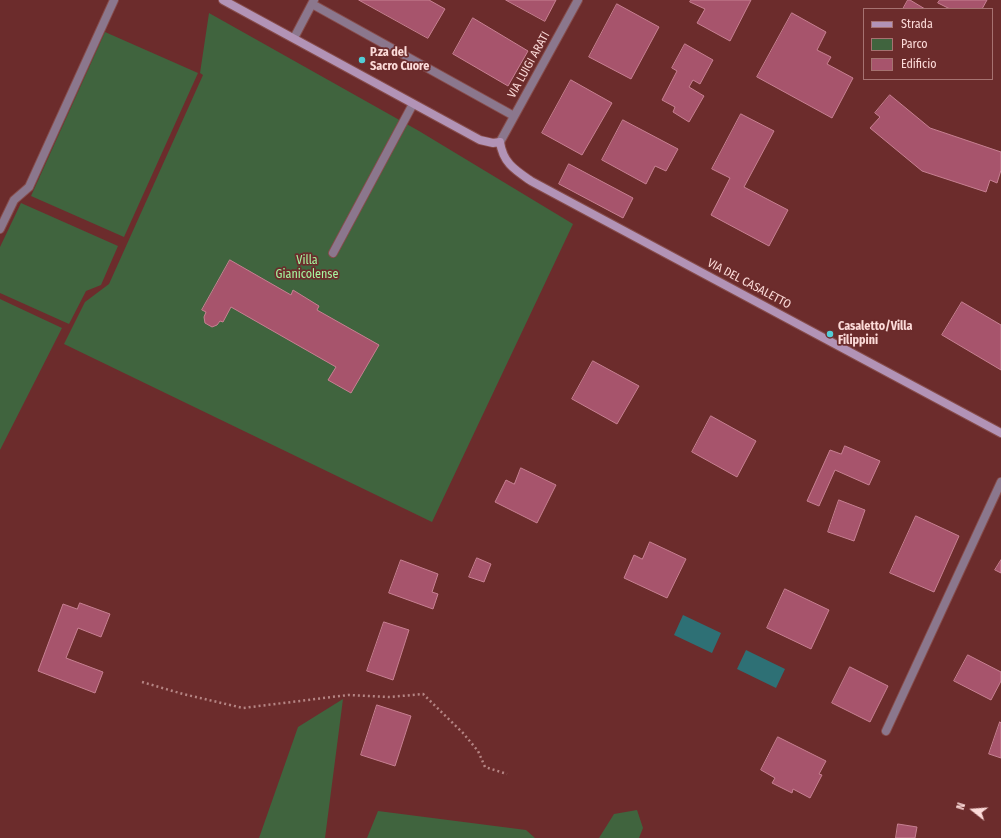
<!DOCTYPE html>
<html>
<head>
<meta charset="utf-8">
<style>
  body { margin:0 }
  #map { position:relative; width:1001px; height:838px; overflow:hidden; background:#6c2c2c; font-family:"Fira Sans Condensed",sans-serif }
  canvas { display:block }
  .legend { position:absolute; left:863px; top:8px; width:130px; height:72px; box-sizing:border-box; background:#6c2c2c; border:1px solid #a67271; margin:0; padding:5px 7px; list-style:none; font-size:12px; color:#fcdbd9 }
  .legend li { display:flex; align-items:center; gap:8px; height:20px }
  .legend b { width:20px; border:1px solid #a67271 }
  .north { position:absolute; left:953px; top:790px; width:40px; height:40px; -webkit-text-stroke:3px #6c2c2c; paint-order:stroke; rotate:287deg; font-size:11px; font-weight:700; line-height:16px; text-align:center; color:#fcdbd9 }
  .north::after { content:''; display:block; margin:auto; width:14px; height:18px; background:#fcdbd9; clip-path:polygon(50% 0,100% 100%,50% 72%,0 100%) }
</style>
</head>
<body>
<div id="map">
<canvas width="1001" height="838"></canvas>
<ul class="legend">
<li><b style="height:5px;background:#b293b6"></b>Strada</li>
<li><b style="height:11px;background:#40643e"></b>Parco</li>
<li><b style="height:11px;background:#a7546c"></b>Edificio</li>
</ul>
<div class="north">N</div>
</div>
<script>
const c = document.querySelector('canvas').getContext('2d');
c.lineJoin = 'round';
function paint(path, color) { c.fillStyle = color; c.fill(path, 'evenodd'); }
function strokePath(path, color, width, dash) { c.strokeStyle = color; c.lineWidth = width; c.lineCap = dash ? 'butt' : 'round'; c.setLineDash(dash || []); c.stroke(path); }
function drawText(font, color, halo, rows, align = 'center') {
  c.font = font + ' "Fira Sans Condensed",sans-serif'; c.lineWidth = 3.5; c.setLineDash([]); c.textBaseline = 'middle'; c.strokeStyle = halo; c.fillStyle = color; for (const [text, x, y, turn = 0] of rows) {
    c.save(); c.translate(x, y); c.rotate((+turn || 0) * Math.PI / 180); c.textAlign = isNaN(turn) ? turn : align; if (halo) c.strokeText(text, 0, 0); c.fillText(text, 0, 0); c.restore();
  }
}
paint(new Path2D(`
  M209,13L419,131L573,224L432,522L64,344L85,302L109,284L203,75L200,73Z
  M105,32L198,73L124,237L31,196Z
  M21,203L118,246L101,285L86,291L69,324L0,293V247Z
  M0,299L62,328L0,450Z
  M343,699L325,838H259L298,727Z
  M637,810L643,828L639,838H599L614,814Z
  M378,811L526,830L535,838H367Z`), '#40643e');
paint(new Path2D(`
  M683,615L721,633L712,653L674,635Z
  M746,650L785,669L776,688L737,669Z`), '#2e7075');
const building = new Path2D(`
  M359,0H429L445,9L428,38Z
  M506,0H556L545,21Z
  M691,0H751L730,41L697,23L705,9L690,2Z
  M908,0H910L925,9H903Z
  M940,0H987L982,9H950L938,3Z
  M617,4L659,27L631,79L589,57Z
  M792,13L826,32L817,50L831,57L827,64L853,78L832,118L757,77Z
  M473,18L528,51L508,86L453,54Z
  M685,44L713,60L700,84L693,80L689,87L704,96L689,122L673,112L675,107L662,100L677,71L672,68Z
  M571,80L612,103L582,155L542,133Z
  M890,95L930,128L1001,152V170L997,183L990,180L986,192L922,171L870,128L880,117L875,113Z
  M741,114L774,131L744,187L788,210L769,246L711,215L730,178L712,169Z
  M623,120L678,149L666,171L655,166L646,184L602,160Z
  M569,164L633,198L623,218L559,184Z
  M230,260L291,295L293,290L319,306L317,310L379,345L351,393L328,380L336,367L231,307L223,322L220,321L217,325L212,327L205,323L204,317L206,312L202,310Z
  M962,302L1001,325V370L942,335Z
  M593,361L639,386L617,424L572,399Z
  M711,416L756,441L737,477L692,452Z
  M845,446L880,461L869,485L835,470L819,506L807,501L830,450L841,454Z
  M521,468L556,485L537,523L495,502L506,480L514,484Z
  M839,500L865,510L854,541L828,532Z
  M916,516L959,536L934,592L890,573Z
  M650,542L686,559L667,598L624,578L634,555L642,559Z
  M477,558L491,564L484,582L469,577Z
  M401,560L438,574L432,592L438,594L433,609L389,593Z
  M1001,560V573L995,570Z
  M785,589L829,610L811,649L767,628Z
  M80,603L110,614L101,637L78,628L66,658L103,672L95,693L38,671L63,604L77,609Z
  M384,622L409,630L393,680L367,671Z
  M968,655L1001,672V681L991,700L954,681Z
  M850,667L888,686L870,722L832,703Z
  M377,705L411,716L395,766L361,755Z
  M1000,722L1001,723V758L989,754Z
  M778,737L826,761L819,774L822,775L810,798L793,789L792,793L772,783L775,778L761,770Z
  M898,824L917,827L915,838H896Z`);
paint(building, '#a7546c');
strokePath(building, '#c78092', 1);
const lane = new Path2D(`
  M0,229L14,200L29,187L114,0
  M333,253L413,104`);
const street = new Path2D(`
  M312,4L514,116
  M294,38L314,0
  M500,142L578,0
  M886,731L1001,482`);
const secondary = new Path2D(`
  M223,0L480,140L493,143L500,142C503,163 515,170 531,181L1001,433`);
strokePath(lane, '#864c4b', 10);
strokePath(street, '#864c4b', 10);
strokePath(secondary, '#864c4b', 10);
strokePath(new Path2D(`
  M142,682L183,694L243,708L348,695L390,697L423,694L463,733L478,751L485,767L507,774`), '#b58584', 2.5, [2, 3]);
strokePath(lane, '#8b778d', 8);
strokePath(street, '#8b778d', 8);
strokePath(secondary, '#b293b6', 8);
for (const [x, y, r, color] of [
  [362,60,4,"#52ccd6"],
  [830,334,4,"#52ccd6"]
]) { const dot = new Path2D(); dot.arc(x, y, r, 0, 2 * Math.PI); c.fillStyle = color; c.fill(dot); strokePath(dot, '#6c2c2c', 1.5); }
drawText('bold 12px', '#fcdbd9', '#6c2c2c', [
  ["P.za del",370,53],
  ["Sacro Cuore",370,67],
  ["Casaletto/Villa",838,327],
  ["Filippini",838,341]
], 'left');
drawText('12px', '#fcdbd9', '#6c2c2c', [
  ["VIA LUIGI ARATI",529,65,-61],
  ["VIA DEL CASALETTO",749,284,28]
]);
drawText('12px', '#a5f7a0', '#6c2c2c', [
  ["Villa",307,261],
  ["Gianicolense",307,275]
]);
</script>
</body>
</html>
